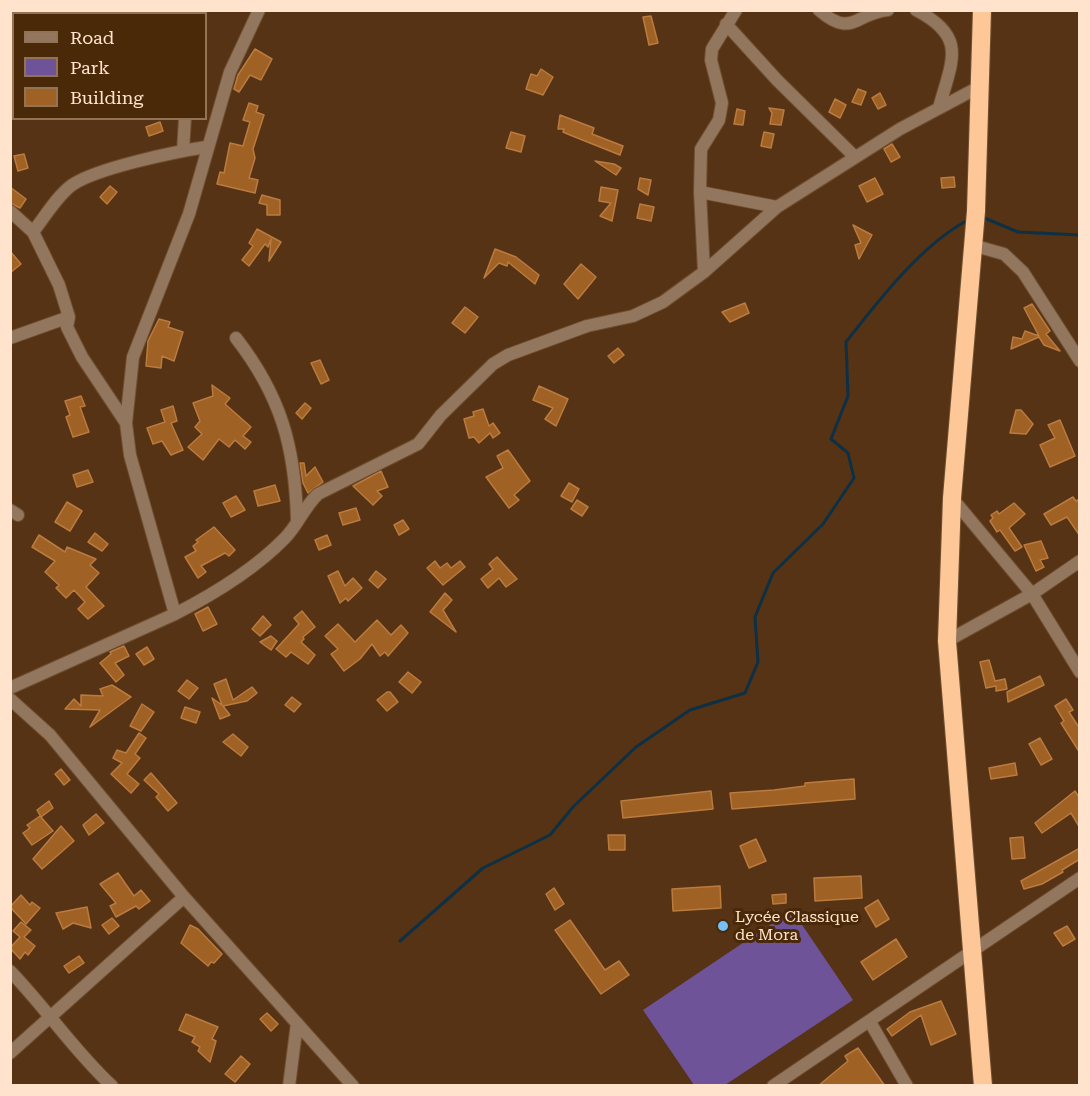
<!DOCTYPE html>
<html>
<head>
<meta charset="utf-8">
<style>
  body { margin:0 }
  #map { position:relative; width:1090px; height:1096px; overflow:hidden; background:#553314; font-family:"Roboto Serif",serif }
  canvas { display:block }
  .frame { position:absolute; inset:0; border:12px solid #ffe3cc; pointer-events:none }
  .legend { position:absolute; left:12px; top:12px; width:195px; height:108px; box-sizing:border-box; background:#492908; border:2px solid #927356; margin:0; padding:8px 10px; list-style:none; font-size:18px; color:#ffe3cc }
  .legend li { display:flex; align-items:center; gap:12px; height:30px }
  .legend b { width:30px; border:2px solid #927356 }
</style>
</head>
<body>
<div id="map">
<canvas width="1090" height="1096"></canvas>
<div class="frame"></div>
<ul class="legend">
<li><b style="height:8px;background:#92765e"></b>Road</li>
<li><b style="height:16px;background:#6f5398"></b>Park</li>
<li><b style="height:16px;background:#9f6124"></b>Building</li>
</ul>
</div>
<script>
const c = document.querySelector('canvas').getContext('2d');
c.lineJoin = 'round';
function paint(path, color) { c.fillStyle = color; c.fill(path, 'evenodd'); }
function strokePath(path, color, width, dash) { c.strokeStyle = color; c.lineWidth = width; c.lineCap = dash ? 'butt' : 'round'; c.setLineDash(dash || []); c.stroke(path); }
function drawText(font, color, halo, rows, align = 'center') {
  c.font = font + ' "Roboto Serif",serif'; c.lineWidth = 6; c.setLineDash([]); c.textBaseline = 'middle'; c.strokeStyle = halo; c.fillStyle = color; for (const [text, x, y, turn = 0] of rows) {
    c.save(); c.translate(x, y); c.rotate((+turn || 0) * Math.PI / 180); c.textAlign = isNaN(turn) ? turn : align; if (halo) c.strokeText(text, 0, 0); c.fillText(text, 0, 0); c.restore();
  }
}
paint(new Path2D(`
  M792,910L853,1000L725,1085H694L643,1010Z`), '#6f5398');
strokePath(new Path2D(`
  M982,217L1018,232L1080,235
  M400,941L483,868L550,835L573,807L636,747L690,710L745,693L758,662L755,617L773,573L823,524L854,478L848,453L831,439L848,396L846,342C879,300 921,245 968,220`), '#0e3045', 3);
const building = new Path2D(`
  M651,16L658,43L649,45L643,17Z
  M255,49L272,59L261,80L250,75L239,92L234,89L238,75Z
  M541,69L553,77L543,95L526,89L531,74L537,76Z
  M858,89L866,92L861,105L852,102Z
  M880,93L886,105L878,109L872,98Z
  M835,99L846,105L840,118L829,112Z
  M249,103L258,106L256,112L264,115L253,149L255,158L249,178L258,180L255,193L217,184L220,172L224,173L230,143L243,146L250,122L243,120Z
  M769,108L784,110L781,125L770,124L772,113Z
  M737,109L745,111L743,125L734,124Z
  M560,115L594,128L592,134L623,146L620,155L570,135L563,132L564,129H558Z
  M160,122L163,131L149,136L146,127Z
  M511,132L525,136L521,152L506,148Z
  M764,132L774,134L771,148L761,146Z
  M892,144L900,157L891,162L884,149Z
  M24,154L28,168L18,171L14,156Z
  M595,161L614,164L621,168L616,175Z
  M954,177L955,187L942,188L941,178Z
  M640,178L651,180L648,195L638,189Z
  M875,178L883,194L867,202L859,186Z
  M110,186L117,192L107,204L100,197Z
  M10,187L26,199L20,208L10,203Z
  M601,187L618,190L612,221L600,216L611,203L599,201Z
  M262,195L280,200V215H267V205L259,203Z
  M640,204L654,207L651,221L637,218Z
  M853,225L872,235L859,259L855,245L861,243Z
  M257,229L281,242L269,261L271,239L268,247L265,244L249,266L242,260L253,246L249,243Z
  M495,249L516,257L539,275L535,284L508,262L507,266L499,263L484,278Z
  M10,251L21,264L10,273Z
  M581,264L596,277L578,299L564,284Z
  M745,303L749,313L730,322L722,312Z
  M1032,304L1050,331L1046,334L1060,351L1044,345L1039,337L1011,349L1013,337L1022,339L1025,331L1039,336L1024,308Z
  M465,307L478,317L465,333L452,323Z
  M159,319L170,322L168,327L183,332L174,361L162,356L161,368L146,366L148,341Z
  M618,348L624,355L614,363L608,356Z
  M320,360L329,380L321,384L311,363Z
  M212,385L230,398L225,404L251,427L243,436L251,442L245,449L235,440L229,447L219,439L203,460L188,447L202,434L195,427L200,421L193,403L213,396Z
  M539,386L568,399L556,426L545,419L553,408L533,400Z
  M81,396L85,406L80,407L89,432L73,437L66,417L70,415L65,401Z
  M305,403L311,408L302,419L296,413Z
  M173,406L177,421L171,423L183,450L171,455L162,441L153,444L147,428L165,422L161,410Z
  M483,409L489,426L493,423L500,433L493,438L490,433L479,443L474,437L469,438L464,419L474,416L473,412Z
  M1016,410H1021L1033,424L1026,434L1010,433Z
  M1060,420L1075,456L1050,467L1040,445L1055,438L1048,425Z
  M508,450L530,481L514,495L519,500L509,508L486,477L503,468L497,456Z
  M300,463H304L306,476L315,467L323,482L308,493L303,483Z
  M88,470L93,482L77,487L73,475Z
  M381,471L388,487L377,491L382,496L373,505L353,486Z
  M569,483L579,489L572,502L561,496Z
  M275,485L280,501L258,506L254,491Z
  M236,496L245,510L231,517L223,503Z
  M1073,497L1076,501L1080,499V536L1067,517L1051,525L1044,514Z
  M577,500L588,507L582,516L571,509Z
  M67,502L82,511L70,531L55,522Z
  M1014,503L1025,514L1009,528L1022,547L1015,551L1000,530L997,532L990,521L993,518L991,515L997,511L999,514Z
  M356,508L360,520L343,525L339,513Z
  M403,520L409,529L399,535L394,525Z
  M214,527L235,550L229,556L225,553L201,566L206,572L198,578L185,557L196,551L193,546L198,542L196,540Z
  M95,533L108,544L102,551L88,542Z
  M39,535L65,552L67,547L96,559L90,565L99,573L86,587L104,606L88,619L78,609L85,602L74,590L66,598L56,588L59,585L45,572L55,561L32,547Z
  M327,535L331,545L319,550L315,540Z
  M1041,541L1048,558L1040,560L1044,567L1036,571L1024,545Z
  M497,557L517,579L506,587L499,578L488,588L481,579L493,569L489,564Z
  M435,561L440,568L447,563L451,568L460,561L465,567L443,585L427,568Z
  M338,571L345,586L353,578L362,588L348,601L346,598L340,603L328,576Z
  M376,571L386,579L378,588L369,580Z
  M445,593L452,600L443,610L456,632L430,612Z
  M208,607L217,624L203,631L195,614Z
  M302,611L315,627L303,637L304,639L301,642L315,655L308,664L291,652L286,657L276,649L299,624L294,618Z
  M263,616L271,625L260,636L252,629Z
  M377,620L391,635L401,625L408,633L388,656L385,652L380,656L372,644L360,659L344,671L331,654L338,649L325,636L338,624L355,642Z
  M271,636L277,641L271,650L260,642Z
  M124,646L129,656L115,663L124,675L116,682L100,663L111,654L110,652Z
  M147,647L154,659L144,665L136,654Z
  M989,660L995,681L1005,679L1007,689L996,691V686L986,688L980,662Z
  M408,672L421,682L412,693L399,682Z
  M1040,676L1044,685L1008,702L1007,692Z
  M226,679L233,700L252,687L257,693L247,701L223,706L230,715L220,719L212,698L222,705L214,684Z
  M187,680L198,688L189,699L178,691Z
  M112,685L131,697L90,727L100,710L65,709L74,699L81,706V695L103,696L100,689Z
  M387,692H390L398,702L387,711L377,700Z
  M292,697L301,704L294,712L285,705Z
  M1066,699L1073,710L1069,712L1080,729V753L1061,723L1064,721L1055,706Z
  M142,704L154,712L141,731L130,726Z
  M185,707L200,712L196,723L181,718Z
  M139,733L146,738L135,754L140,758L127,774L139,784L131,793L111,774L122,763L113,758L117,750L126,753Z
  M233,734L248,747L241,756L223,742Z
  M1040,738L1052,759L1041,765L1029,744Z
  M1015,763L1017,775L991,779L989,768Z
  M61,769L70,780L64,785L55,774Z
  M151,773L177,803L168,811L156,797L159,794L144,780Z
  M854,779L855,799L732,809L730,793L774,790L805,786V783Z
  M711,791L713,809L623,818L621,801Z
  M1075,791L1080,799V828L1071,813L1042,833L1035,823Z
  M49,801L53,808L41,817L37,810Z
  M96,814L104,823L89,835L83,825Z
  M40,816L53,831L32,845L23,833L30,828L27,825Z
  M61,826L74,841L42,869L33,859Z
  M608,835H625V850H609Z
  M1023,837L1025,858L1012,859L1010,838Z
  M756,839L766,861L749,868L740,846Z
  M1080,848V859L1062,870L1063,872L1042,884L1024,889L1021,881Z
  M118,873L134,896L141,890L150,901L139,909L136,906L116,917L110,906L116,903L100,884Z
  M861,876L862,898L815,901L814,878Z
  M720,886L721,908L673,911L672,889Z
  M554,888L564,904L555,910L546,894Z
  M786,894V903L773,904L772,895Z
  M21,895L30,905L32,902L40,908L26,924L10,907Z
  M878,900L889,919L876,927L865,908Z
  M87,907L91,928L73,923L63,929L56,913Z
  M112,918L119,926L109,934L102,925Z
  M570,920L605,970L619,961L629,975L601,994L555,930Z
  M21,922L31,930L24,937L35,946L28,955L25,952L20,959L10,948L20,937L13,931Z
  M190,925L198,929L222,954L214,963L211,962L208,966L181,943Z
  M1067,926L1075,939L1063,946L1054,933Z
  M896,939L907,957L873,980L861,962Z
  M79,956L84,963L69,973L64,966Z
  M941,1001L956,1034L931,1045L921,1015L892,1036L887,1029L910,1012Z
  M267,1013L278,1024L271,1031L260,1019Z
  M186,1014L218,1027L212,1039L216,1041L210,1062L198,1051L200,1047L192,1042L195,1037L179,1030Z
  M858,1048L885,1086H818L848,1061L845,1056Z
  M241,1056L250,1064L235,1082L225,1074Z`);
paint(building, '#9f6124');
strokePath(building, '#bb7b40', 1.5);
const minor = new Path2D(`
  M129,10L131,14
  M819,10C852,39 855,13 888,10
  M916,10C968,37 952,60 939,108
  M43,14L47,10
  M726,24L777,80L855,157
  M10,38L14,36
  M183,151L185,118
  M700,192L777,207
  M10,211L33,232L59,285L69,317L67,327L82,357L126,423
  M33,232C44,218 57,196 72,185C97,168 174,152 206,147
  M972,245L1004,254L1023,272L1080,361
  M704,272L700,192L701,149L719,120L722,103L711,60L712,49L736,10
  M10,338L69,317
  M236,338C281,396 295,447 297,519
  M952,498L1032,594L1080,672
  M10,510L18,515
  M175,614C214,594 254,570 285,538C298,525 304,507 318,494L418,444L441,415L493,364L508,355L587,326L633,316L663,302L704,272L777,207L900,129L979,87
  M947,641L1032,594L1080,561
  M10,688L175,614L130,455L126,423L133,357L189,214L230,72L259,10
  M10,699L50,735L184,897L353,1086
  M10,971C46,1008 74,1051 112,1086
  M870,1022L907,1086
  M10,1053L184,897
  M289,1086L297,1023
  M773,1086L1080,878`);
const highway = new Path2D(`
  M982,10L976,211L952,498L947,641L983,1086`);
strokePath(minor, '#704f31', 14);
strokePath(highway, '#704f31', 20);
strokePath(minor, '#92765e', 12);
strokePath(highway, '#fec798', 18);
for (const [x, y, r, color] of [
  [723,926,6,"#75c0f6"]
]) { const dot = new Path2D(); dot.arc(x, y, r, 0, 2 * Math.PI); c.fillStyle = color; c.fill(dot); strokePath(dot, '#492908', 2); }
drawText('16px', '#ffe3cc', '#492908', [
  ["Lycée Classique",735,917],
  ["de Mora",735,935]
], 'left');
</script>
</body>
</html>
